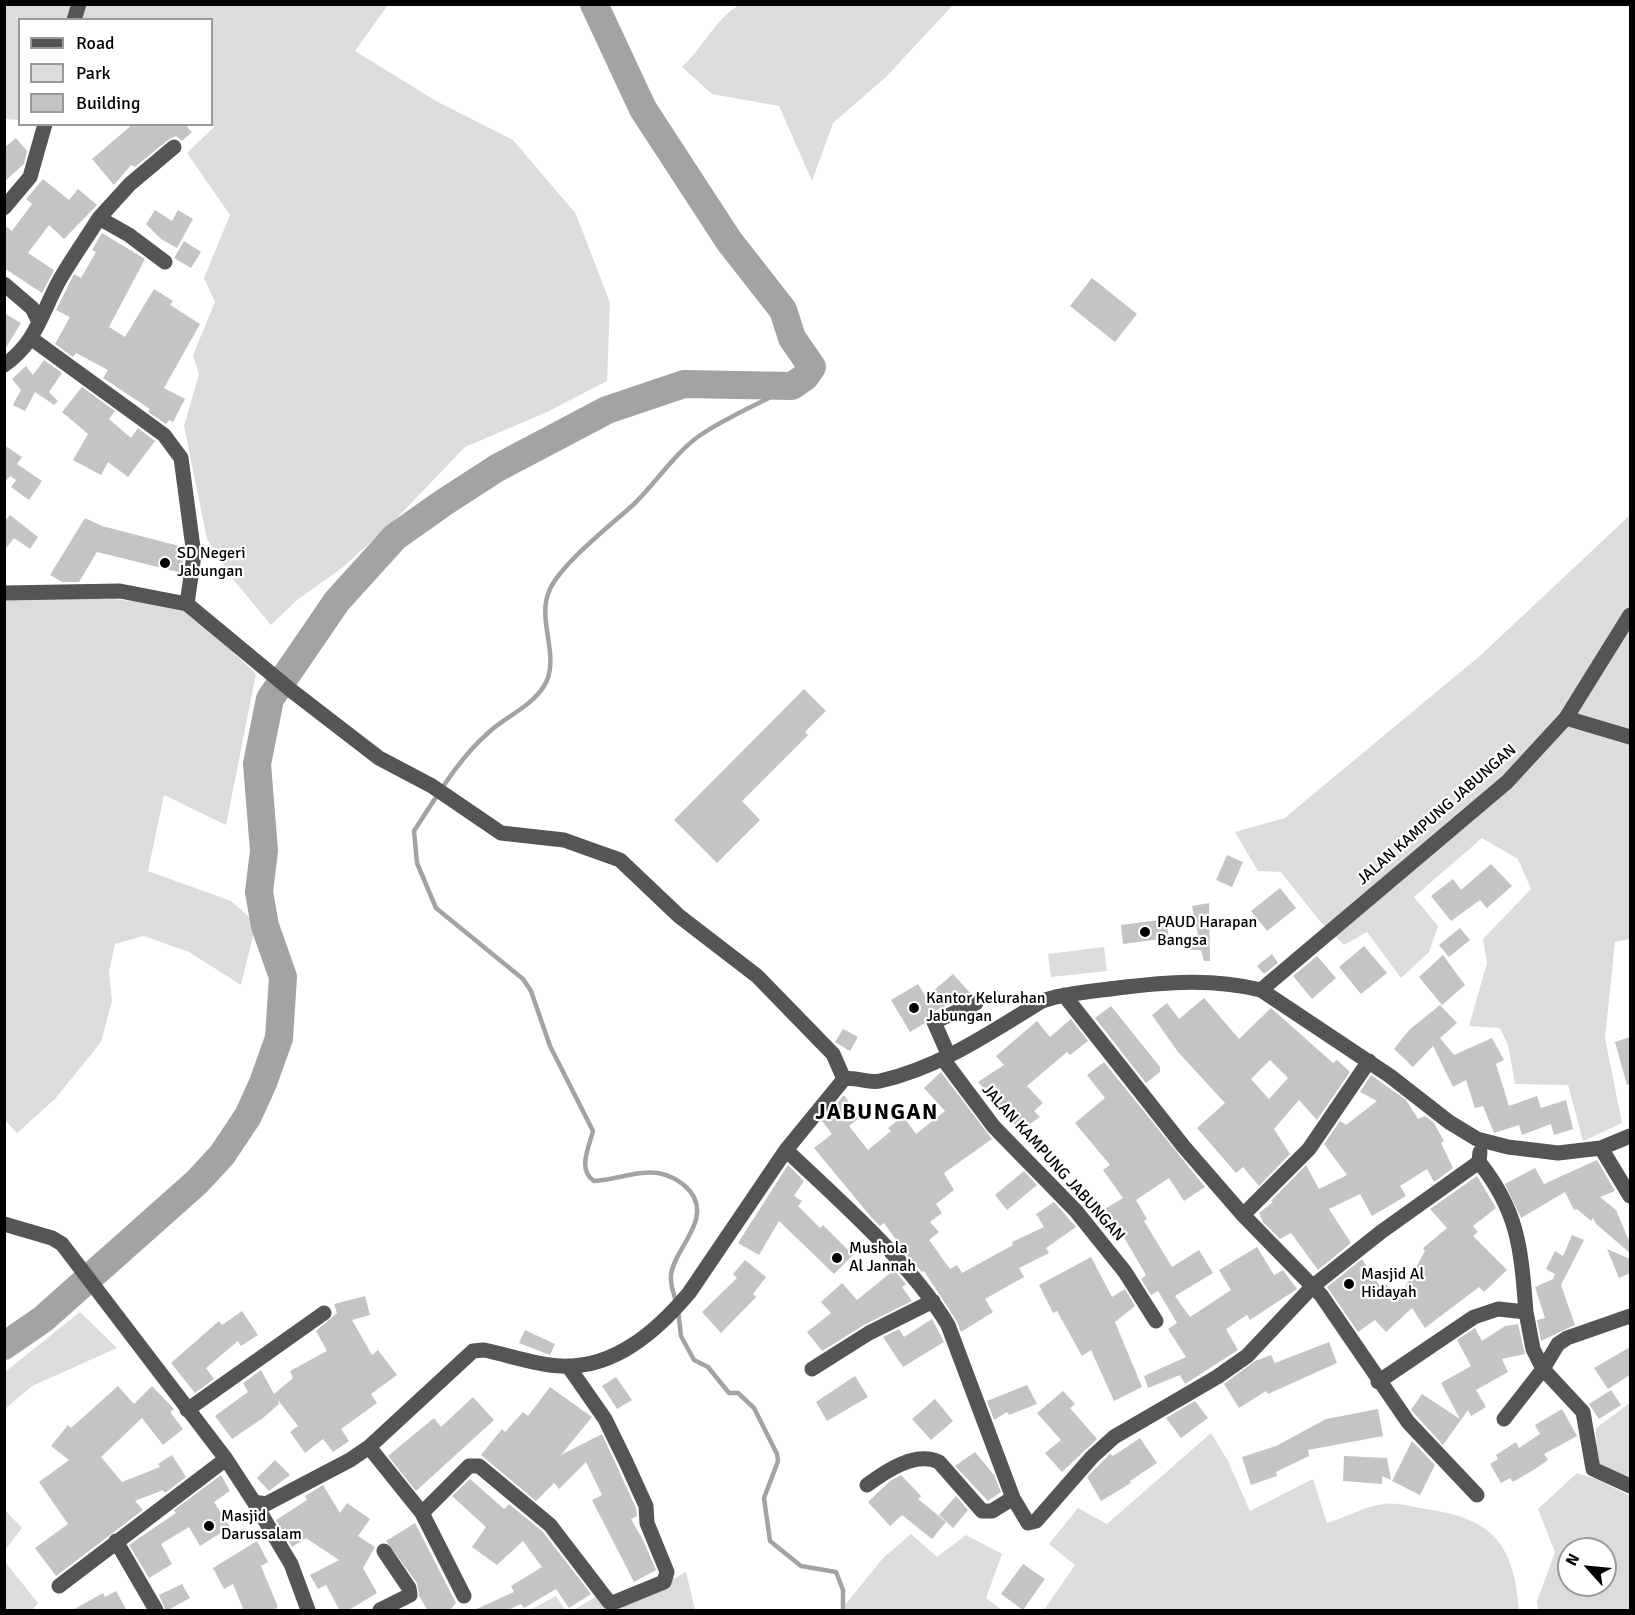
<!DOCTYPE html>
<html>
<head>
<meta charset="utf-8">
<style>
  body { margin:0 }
  #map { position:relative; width:1635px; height:1615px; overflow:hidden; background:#fff; font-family:Signika,sans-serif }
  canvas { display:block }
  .frame { position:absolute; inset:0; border:6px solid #000; pointer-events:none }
  .legend { position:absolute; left:18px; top:18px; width:195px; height:108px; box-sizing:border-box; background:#fff; border:2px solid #999; margin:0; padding:8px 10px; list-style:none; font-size:18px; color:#000 }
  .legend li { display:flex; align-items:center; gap:12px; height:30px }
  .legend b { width:30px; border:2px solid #999 }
  .north { position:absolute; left:1557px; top:1537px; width:60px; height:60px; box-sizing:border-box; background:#fff; border:2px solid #999; border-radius:50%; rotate:297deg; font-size:16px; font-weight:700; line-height:24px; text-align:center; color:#000 }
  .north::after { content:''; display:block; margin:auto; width:21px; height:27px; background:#000; clip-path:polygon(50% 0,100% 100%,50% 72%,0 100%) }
</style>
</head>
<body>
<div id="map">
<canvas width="1635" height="1615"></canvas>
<div class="frame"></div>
<ul class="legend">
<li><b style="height:8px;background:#555"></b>Road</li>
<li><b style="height:16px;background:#dcdcdc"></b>Park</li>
<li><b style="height:16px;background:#c4c4c4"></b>Building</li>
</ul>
<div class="north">N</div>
</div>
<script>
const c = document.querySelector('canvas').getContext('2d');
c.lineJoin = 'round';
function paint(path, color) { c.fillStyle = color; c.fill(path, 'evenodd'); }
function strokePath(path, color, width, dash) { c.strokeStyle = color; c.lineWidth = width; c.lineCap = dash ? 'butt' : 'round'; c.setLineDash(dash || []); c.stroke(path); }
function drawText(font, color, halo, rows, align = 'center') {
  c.font = font + ' Signika,sans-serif'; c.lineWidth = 4.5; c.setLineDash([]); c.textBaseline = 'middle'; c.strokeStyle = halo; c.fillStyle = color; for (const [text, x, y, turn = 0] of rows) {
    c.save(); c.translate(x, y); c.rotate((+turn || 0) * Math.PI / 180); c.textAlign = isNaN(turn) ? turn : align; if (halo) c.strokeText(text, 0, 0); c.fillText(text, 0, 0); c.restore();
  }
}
paint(new Path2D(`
  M4,5H388L355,51L436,101L513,140L576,214L610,303L607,381L547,412L465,447L395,520L342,568L297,600L271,625L232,578L207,539L184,426L199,374L193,355L215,302L204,278L230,215L187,153L214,127L212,124V20H20L19,120L5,119Z
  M739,5V4L953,5L886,77L833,123L812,181L779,106L712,94L682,67C703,48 715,19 739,5Z
  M1630,515V939L1615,942L1605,1038L1622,1123L1583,1141L1568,1085L1515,1084L1508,1045L1500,1028L1469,1026L1487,963L1483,939L1531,889L1518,859L1482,838L1414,897L1438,926L1429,952L1401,978L1367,932L1344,945L1318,919L1281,872L1258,871L1235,832L1285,818L1305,801L1481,655Z
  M5,599H113L187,607L256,674L226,825L164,795L148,871L231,901L256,923L241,985L189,952L144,936L115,944L109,971L112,1001L101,1042L55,1099L17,1133L4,1119Z
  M1104,947L1107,971L1051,977L1048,954Z
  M80,1312L117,1348L32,1386L5,1409V1372Z
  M1630,1403V1482L1597,1466L1596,1428Z
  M1211,1433L1228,1461L1250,1511L1313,1479L1327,1523C1345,1518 1365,1506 1384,1504C1396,1502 1413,1507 1425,1509C1492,1518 1514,1543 1519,1610H1044L1075,1565L1049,1544L1078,1508L1107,1524Z
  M1577,1473L1596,1479L1630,1496V1610H1538L1537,1601L1555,1552L1538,1509ZM1569,1549H1605V1585H1569Z
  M4,1509L22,1528L5,1550H4Z
  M911,1534L937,1557L966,1535L1002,1554L986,1598L1002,1610H841L883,1558Z
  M5,1562L38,1603L32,1610H5Z
  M686,1572L695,1610H614Z
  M556,1596L565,1610H530Z
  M597,1596L607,1610H574Z`), '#dcdcdc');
strokePath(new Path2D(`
  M676,1302C674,1293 670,1286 671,1275C674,1248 713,1220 690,1191C682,1182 670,1175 658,1173C638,1170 615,1180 594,1181C577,1170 589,1147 593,1131L550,1046L531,991L523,979L436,908L417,863L414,831C436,798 458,759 488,733C505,717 531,707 544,686C562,657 535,620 550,589C562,563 611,525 633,505C656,483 674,454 699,436C726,417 763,402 792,386
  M678,1310L681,1336L694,1360L708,1367L729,1393H738L754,1408L777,1454L778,1461L764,1498L770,1541L801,1566L836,1572L843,1590V1610`), '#a3a3a3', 4.5);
strokePath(new Path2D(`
  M4,1346L43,1319L197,1182L222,1155L248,1116L263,1083L279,1038L283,977L265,926L259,892L264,851L257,764L270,699L337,601L395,537L443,503L497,468L607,410L684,384L792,386L805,377L812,367L792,338L783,310L729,241L643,109L594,4`), '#a3a3a3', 28);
paint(new Path2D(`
  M133,124H190L187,127L192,132L182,141L176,136L168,140L135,167L131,165L114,185L92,159Z
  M16,138L27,151L24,164L4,182V148Z
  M43,179L69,200L78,189L97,205L64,239L49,225L28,253L54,270L42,293L4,268V225L12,231L32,204L26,199Z
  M155,210L172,221L178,210L193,219L177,248L161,239L146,224Z
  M102,233L145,259L109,327L125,337L154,289L173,301L170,305L200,324L164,388L185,399L173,422L169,420L166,424L148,412L150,409L103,378L108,370L76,353L73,357L55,344L70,317L56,310L74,274L81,278L96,252L92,250Z
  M184,241L201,252L191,268L174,258Z
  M1092,278L1137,314L1115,342L1070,306Z
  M4,313L21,323L4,351Z
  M44,360L62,373L49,392L58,401L54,405L35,392L25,411L13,405L21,390L12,379L26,366L33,375Z
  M82,387L115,411L109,419L131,438L138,428L155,441L128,477L108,462L101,475L73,460L88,434L62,412Z
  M4,445L22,457L17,464L42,481L29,500L11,487L16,480L10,476L4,483Z
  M10,515L38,537L30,549L14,538L4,551V522Z
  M85,518L102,526L183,547L182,573L97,552L79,582H62L50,575Z
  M804,689L826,711L805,732L808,735L742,801L760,820L717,863L674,820Z
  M1227,855L1243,862L1232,887L1216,880Z
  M1491,864L1512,886L1487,908L1480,900L1451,921L1431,896L1453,879L1461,890Z
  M1280,888L1296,908L1267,931L1251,911Z
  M1209,903L1210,961H1204L1201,950H1190V935H1198L1192,906Z
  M1166,919L1169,938L1123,944L1121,925Z
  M1460,928L1470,940L1449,957L1439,945Z
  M1364,946L1387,973L1361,994L1339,967Z
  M1272,954L1278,963L1264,974L1257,966Z
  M1443,955L1465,985L1442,1005L1419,977Z
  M1317,956L1336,978L1312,999L1293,976Z
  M953,974L971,994L930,1013L925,1023L910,1032L891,1000L918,984L926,997Z
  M1204,998L1239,1039L1271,1008L1333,1063L1337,1060L1350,1072L1317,1120L1299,1100L1274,1129L1290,1154L1259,1186L1243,1167L1236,1173L1197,1128L1225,1103L1178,1052L1152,1015L1167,1003L1179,1019ZM1270,1060L1288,1078L1269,1099L1251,1079Z
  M1440,1005L1457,1023L1440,1038L1454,1055L1492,1038L1504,1060L1496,1064L1509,1106L1537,1096L1541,1108L1566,1100L1573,1129L1554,1135L1551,1124L1522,1135L1519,1125L1494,1133L1483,1106L1475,1108L1466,1080L1453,1087L1433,1046L1413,1067L1394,1049L1409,1030Z
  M1111,1006L1160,1067V1072L1146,1083L1095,1018Z
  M1071,1019L1088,1041L1070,1055L1067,1052L1027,1086L1043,1103L1034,1111L1040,1117L1020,1131L978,1082L1004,1065L996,1056L1037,1021L1050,1037Z
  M843,1029L858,1037L850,1051L835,1042Z
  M1630,1037V1084L1627,1085L1615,1042Z
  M1104,1062L1205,1187L1184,1201L1169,1178L1136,1200L1147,1219L1144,1221L1172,1267L1199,1250L1213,1273L1175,1296L1190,1317L1231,1290L1219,1270L1257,1247L1274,1275L1283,1270L1297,1289L1250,1320L1247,1315L1226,1329L1238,1350L1185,1384L1180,1375L1148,1388L1144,1376L1186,1357L1168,1329L1177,1323L1158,1291L1151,1295L1141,1279L1146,1275L1122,1234L1117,1237L1109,1223L1102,1226L1095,1215L1123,1198L1103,1170L1110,1165L1075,1123L1105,1098L1087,1075Z
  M941,1072L992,1139L944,1173L954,1190L936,1204L942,1213L930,1222L939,1232L929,1240L950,1269L957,1265L962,1273L1013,1245L1012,1242L1044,1227L1036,1214L1054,1202L1076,1227L1046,1248L1049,1253L1019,1268L1024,1277L985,1299L993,1312L961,1332L956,1320L924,1271L922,1272L910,1259L884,1223L880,1226L871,1217L814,1148L832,1134L822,1121L844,1095L860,1117L849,1126L868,1150L891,1131L888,1128L903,1116L916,1134L945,1111L924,1088Z
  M1371,1075L1406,1100L1418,1119L1425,1116L1434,1123L1444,1141L1441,1143L1453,1168L1434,1182L1427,1169L1400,1186L1406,1196L1372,1216L1360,1194L1329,1209L1351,1243L1318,1270L1291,1233L1280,1239L1263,1222L1259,1213L1273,1202L1271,1201L1306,1165L1319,1189L1347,1175L1324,1144L1340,1121L1346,1125L1377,1101L1360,1092Z
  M1597,1160L1615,1191L1600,1197L1616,1210L1630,1243V1253L1596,1224L1593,1218L1591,1221L1577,1209L1574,1210L1565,1192L1521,1218L1505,1184L1535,1168L1544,1184Z
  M788,1165L804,1181L794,1196L802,1201L798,1206L820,1228L823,1225L853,1255L834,1274L779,1221L759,1255L738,1243Z
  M1024,1171L1037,1185L1007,1210L995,1195Z
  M1477,1176L1496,1208L1473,1226L1478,1232L1473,1236L1507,1270L1484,1292L1479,1287L1425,1328L1412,1308L1386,1332L1375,1320L1358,1332L1327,1287L1362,1259L1381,1288L1386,1284L1399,1298L1425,1251L1423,1248L1447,1228L1430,1209Z
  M1572,1235L1584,1240L1561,1285L1575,1325L1541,1341L1537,1320L1545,1318L1535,1287L1553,1279L1555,1274L1546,1269L1555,1251L1563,1256Z
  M1607,1249L1630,1259V1273L1619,1278Z
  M1091,1257L1112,1297L1125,1289L1135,1306L1115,1322L1142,1387L1114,1401L1091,1350L1082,1356L1057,1311L1053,1313L1039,1285Z
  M745,1260L766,1277L753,1294L756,1297L721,1333L702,1312L737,1278L733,1274Z
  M894,1270L906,1284L902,1287L912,1301L864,1325L822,1351L807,1332L831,1313L821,1302L842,1283L857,1300Z
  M365,1296L370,1315L352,1320L372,1355L378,1350L397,1375L371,1394L377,1403L341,1429L349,1441L333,1452L323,1439L305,1453L290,1432L298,1426L278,1400L279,1404L263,1418L232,1439L215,1416L248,1392L243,1383L261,1370L274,1394L293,1378L290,1371L327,1351L316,1331L337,1313L334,1304Z
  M242,1311L258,1335L241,1346L238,1341L206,1368L214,1379L195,1393L171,1363L219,1321L222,1325Z
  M932,1319L944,1342L903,1367L883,1337L899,1329L904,1337Z
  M1518,1324L1525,1354L1502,1359L1508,1372L1476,1390L1486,1407L1471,1416L1468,1410L1443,1445L1411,1410L1422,1394L1460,1419L1441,1383L1471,1366L1457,1340L1475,1328L1482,1341L1505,1326Z
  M525,1330L555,1344L550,1355L519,1343Z
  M1329,1342L1337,1363L1268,1394L1266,1391L1239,1408L1224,1384L1255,1361L1271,1355L1275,1363Z
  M1630,1347V1375L1608,1389L1594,1368Z
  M855,1376L868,1397L827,1421L816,1402Z
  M616,1377L632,1400L617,1409L602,1386Z
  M1027,1385L1037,1404L1009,1415L1007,1412L994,1420L987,1401Z
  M118,1386L134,1404L152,1386L174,1409L170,1412L183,1429L163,1445L142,1418L101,1457L122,1482L160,1467L158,1464L172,1455L186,1477L165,1493L163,1490L135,1501L143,1510L56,1576L35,1548L68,1524L39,1482L69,1460L51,1446L68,1425L71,1428Z
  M550,1387L592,1417L561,1455L602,1434L636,1508L637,1516L631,1519L643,1540L656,1570L634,1582L592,1500L602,1495L586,1462L559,1489L554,1483L536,1501L481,1455L502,1429L505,1432L523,1412L528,1416Z
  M1611,1390L1621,1405L1599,1419L1589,1404Z
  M1063,1391L1075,1404L1070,1408L1097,1439L1062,1472L1045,1453L1061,1440L1037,1413Z
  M473,1397L494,1420L416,1491L388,1456L434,1418L441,1427Z
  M935,1399L953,1421L931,1440L912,1419Z
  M1195,1401L1208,1418L1181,1438L1166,1418Z
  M1378,1409L1383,1436L1308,1450L1309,1456L1276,1472L1277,1476L1251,1485L1242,1457L1276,1446L1326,1419Z
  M1562,1409L1577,1436L1544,1454L1548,1460L1535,1469L1513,1482L1510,1478L1501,1483L1490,1464L1498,1459L1496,1455L1516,1442L1519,1448L1540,1434L1535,1425Z
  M1140,1438L1157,1463L1130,1481L1131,1483L1101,1501L1087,1477L1110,1454L1113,1456Z
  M1412,1441L1435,1465L1420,1495L1392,1481Z
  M975,1452L994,1475L1001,1492L988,1501L955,1466Z
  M1344,1456L1387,1458L1391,1480L1382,1476V1484L1343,1481Z
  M275,1460L290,1475L269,1491L257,1478Z
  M221,1475L230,1491L214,1502L230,1527L200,1546L189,1527L161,1544L172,1564L149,1578L129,1545L176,1513L174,1510Z
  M901,1475L921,1496L918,1499L946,1522L932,1539L902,1515L890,1526L868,1502L890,1481Z
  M470,1479L504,1509L509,1504L543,1532L591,1594L569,1608L556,1589L524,1608L521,1604L506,1611H472L514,1592L511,1586L542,1567L523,1541L497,1565L472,1547L486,1527L452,1496Z
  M323,1485L340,1513L347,1503L370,1519L358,1536L375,1547L363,1568L377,1593L347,1611H340L326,1585L318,1589L310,1575L339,1560L306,1538L292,1547L276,1520L307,1500L305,1496Z
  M956,1496L968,1510L953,1528L939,1515Z
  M415,1523L456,1603L449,1611H428L419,1596L417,1583L386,1541Z
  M257,1541L268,1562L261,1566L278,1607L271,1611H244L233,1584L224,1589L213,1568Z
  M1023,1564L1045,1579L1023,1610L1001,1594Z
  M182,1584L190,1598L166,1611L159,1595Z
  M116,1591L127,1611H71L103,1593L105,1597Z`), '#c4c4c4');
strokePath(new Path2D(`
  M74,20L79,4
  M4,208L30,177L45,124
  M99,218L130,184L174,147
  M4,284L32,308L39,322
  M32,339L164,435L181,458L194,555L187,604
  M4,365C36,343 41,314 59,281C71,260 86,239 99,218L129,235L165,262
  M4,593L120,591L187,604L292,691L379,758L432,786L501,833L564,840L620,860L679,916L757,976L833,1054L844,1079
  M1566,718L1630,737
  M1261,990L1507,782L1566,718L1630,615
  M1064,995L1184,1147L1243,1215L1321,1295L1408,1422L1477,1495
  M949,1056L934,1022L976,1003
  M943,1059L994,1127L1076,1211L1125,1272L1156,1321
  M1601,1148L1630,1196
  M786,1150C840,1201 910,1262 948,1325L1013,1498L1028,1523L1036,1521L1092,1457L1114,1437L1217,1377L1247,1356L1313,1286L1381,1232L1479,1162
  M1480,1152L1479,1162C1519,1212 1521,1250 1526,1312
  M1243,1215L1309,1149L1369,1061
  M4,1224L52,1238L62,1244L226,1459L254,1502L266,1504L350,1460L369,1447L473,1351L484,1350C509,1355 536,1365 561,1366C614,1369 657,1331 689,1293L786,1150L844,1079C856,1076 868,1084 880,1081C939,1068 991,1032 1042,1001L1052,998C1073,993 1095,991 1117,988C1167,982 1212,978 1261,990L1390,1076L1449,1122L1477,1139L1508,1147L1558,1153L1601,1148L1630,1136
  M1630,1316L1567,1338L1558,1344L1543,1369L1583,1412L1593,1469L1630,1486
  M812,1369L869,1333L933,1301
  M1378,1382L1474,1317L1498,1309L1526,1312L1533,1349L1543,1369L1504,1419
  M187,1410L324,1313
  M369,1447L422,1513L464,1596
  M867,1485C886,1471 915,1451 939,1462L982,1511H992L1013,1498
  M254,1502L291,1564L308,1610
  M422,1513L469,1466H479L550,1525L609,1602H615L664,1582L667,1572L647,1523L646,1506L626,1462L605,1419L568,1366
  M116,1541L156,1610
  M59,1586L226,1459
  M380,1610L410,1595L409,1588L384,1551`), '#555', 15);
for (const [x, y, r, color] of [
  [165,563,6,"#000"],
  [1145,932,6,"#000"],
  [914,1008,6,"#000"],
  [837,1258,6,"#000"],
  [1349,1284,6,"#000"],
  [209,1526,6,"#000"]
]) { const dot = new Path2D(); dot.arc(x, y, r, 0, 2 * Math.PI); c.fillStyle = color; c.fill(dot); strokePath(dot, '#fff', 2); }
drawText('16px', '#000', '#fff', [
  ["SD Negeri",177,554],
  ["Jabungan",177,572],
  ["PAUD Harapan",1157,923],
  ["Bangsa",1157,941],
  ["Kantor Kelurahan",926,999],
  ["Jabungan",926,1017],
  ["Mushola",849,1249],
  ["Al Jannah",849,1267],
  ["Masjid Al",1361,1275],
  ["Hidayah",1361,1293],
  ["Masjid",221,1517],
  ["Darussalam",221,1535]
], 'left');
drawText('16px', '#000', '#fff', [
  ["JALAN KAMPUNG JABUNGAN",1437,815,-41],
  ["JALAN KAMPUNG JABUNGAN",1053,1163,48]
]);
c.letterSpacing = '1.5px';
drawText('bold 22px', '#000', '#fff', [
  ["JABUNGAN",877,1113]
]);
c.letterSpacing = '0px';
</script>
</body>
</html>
